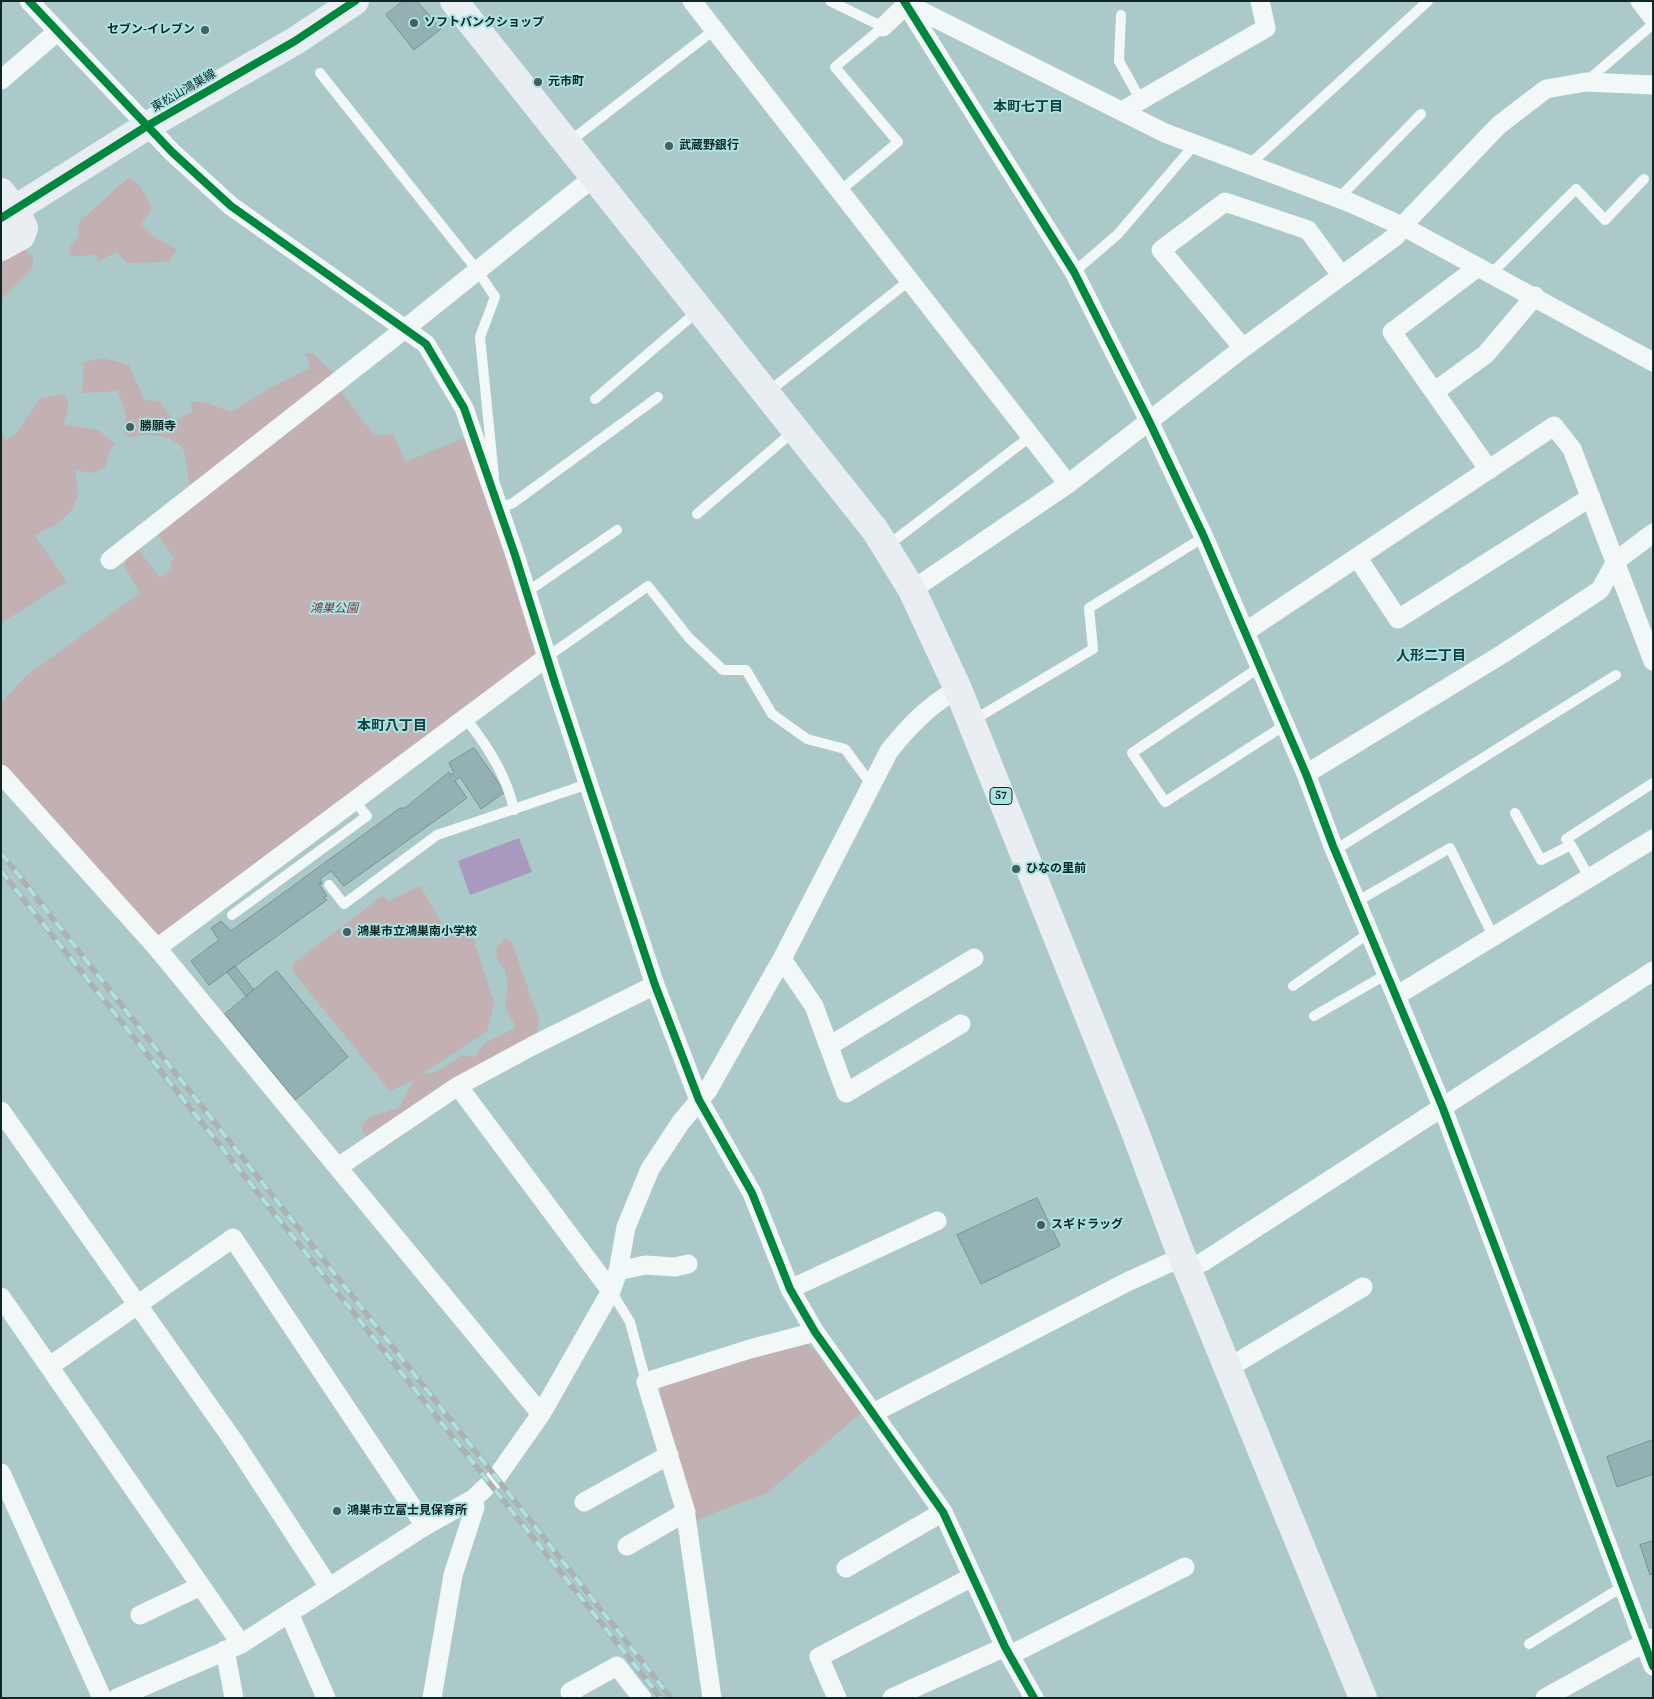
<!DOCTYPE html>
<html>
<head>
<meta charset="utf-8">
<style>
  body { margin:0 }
  #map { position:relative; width:1654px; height:1699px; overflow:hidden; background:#aac9c8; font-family:"Source Serif 4",serif }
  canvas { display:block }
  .frame { position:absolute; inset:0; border:2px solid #0f2626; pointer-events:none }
</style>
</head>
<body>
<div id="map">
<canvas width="1654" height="1699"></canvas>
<div class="frame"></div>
</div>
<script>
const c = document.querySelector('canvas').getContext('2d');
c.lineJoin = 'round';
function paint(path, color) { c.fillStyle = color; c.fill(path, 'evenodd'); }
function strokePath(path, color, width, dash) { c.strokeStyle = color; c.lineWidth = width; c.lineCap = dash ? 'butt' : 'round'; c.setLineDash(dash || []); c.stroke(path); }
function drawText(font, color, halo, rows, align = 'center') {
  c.font = font + ' "Source Serif 4","Noto Sans JP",serif'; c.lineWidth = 4; c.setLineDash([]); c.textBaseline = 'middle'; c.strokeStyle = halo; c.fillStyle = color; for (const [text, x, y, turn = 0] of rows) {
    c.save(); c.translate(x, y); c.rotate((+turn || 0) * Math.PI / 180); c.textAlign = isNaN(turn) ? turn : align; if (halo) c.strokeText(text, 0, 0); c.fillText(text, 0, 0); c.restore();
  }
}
paint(new Path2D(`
  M129,177L141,187L152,208L141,224L152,235L177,250L168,262L127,263L116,252L97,262V255L71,256L69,248L78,237L79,222Z
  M24,249L33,257L32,269L1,299V263Z
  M306,353H313L336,376L190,489C189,482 185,454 184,451C175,434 145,433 130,438L124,434L126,414L118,391L82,393L84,362L103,358L129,365L144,400L159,401L174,421L192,412L191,401L207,403L231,412L270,388L310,368Z
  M339,389L374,435L394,434L405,462L465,438L538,650L524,668L157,944L1,773V703L26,676L140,593L125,567L127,555L137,548L160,578L172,569L171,561L175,559L154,529Z
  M63,394L69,402L64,424L98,430L115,444L109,453L105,467L93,473L75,470C75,478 79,490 77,498C72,518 51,528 34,535L67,582L1,623V434L6,440L14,436L41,398Z
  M420,886L445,928L468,922L494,1003L487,1031L419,1076L438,1071L462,1055L476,1057C481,1040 502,1036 516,1027L505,1008L508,985L505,970L496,957L497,947L506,938L512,943L539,1020L537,1033L510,1052L367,1140L361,1126L370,1117L399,1108L413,1081L390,1091L293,972L294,963L382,896L389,901Z
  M807,1344L815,1351L862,1412L767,1493L696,1520L659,1394L662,1387L744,1360Z`), '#c2b0b2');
paint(new Path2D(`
  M519,838L532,872L470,895L458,861Z`), '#a999be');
const building = new Path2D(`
  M403,1H417L441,29L414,50L386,15Z
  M474,748L505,792L481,809L460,777L455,781L467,798L344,886L331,871L320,879L322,884H319L327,896L323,897L327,900L209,985L191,961L219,940L211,928L221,921L231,931L400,808H405L449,772L450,775L454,773L449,763Z
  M235,966L254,990L246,996L227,972Z
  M277,971L348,1057L295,1100L225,1014Z
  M1037,1198L1060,1246L981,1284L957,1235Z
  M1653,1440V1474L1617,1487L1607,1457Z
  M1653,1541V1574L1650,1575L1640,1545Z`);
paint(building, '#93b1b3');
strokePath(building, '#7a9193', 1);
strokePath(new Path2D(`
  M830,1L883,27L835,67L898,142L840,191
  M1121,15L1119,61L1141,101
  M320,73L477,270L495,297L480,337L494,477
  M1587,81L1653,24
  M569,142L714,30
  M1249,165L1428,1
  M1339,198L1421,114
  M1074,272L1118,234L1195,144
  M1491,274L1576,189L1605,220L1644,179
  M768,392L910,280
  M595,399L699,310
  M499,508L513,503L658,397
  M697,514L795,430
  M887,546L1031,436
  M527,592L617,530
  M547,657L648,586L689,638L723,670H746L772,714L807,739L845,749L871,784
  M1260,667L1132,753L1165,802L1285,725
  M466,719C487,745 507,776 514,810
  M972,721L1093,649L1089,608L1204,537
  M1515,813L1541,860L1571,845L1589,877
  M1571,845L1566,839L1653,783
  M1335,850L1616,675
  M329,885L344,904L437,835L588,784
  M1356,902L1450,848L1493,936
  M232,915L367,816L355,802
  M1293,986L1369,933
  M1314,1016L1387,974
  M611,1291L630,1322L646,1382
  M1529,1644L1622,1587`), '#f2f7f7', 10);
strokePath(new Path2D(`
  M29,1L172,152L231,206L426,344L464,408L515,555L555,683L655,985L699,1100L752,1193L790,1289L815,1332L943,1512L1005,1647L1034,1698
  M692,1L1068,484
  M904,1L1074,272L1149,421L1204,537L1306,774L1333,846L1442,1106L1653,1666
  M1640,1L1653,18
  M907,4L1165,133L1351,203L1404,227L1653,362
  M883,27L910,1
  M1,80L58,31
  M1122,111L1266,28L1260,1
  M1478,267L1392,332L1489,470
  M1243,348L1161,250L1225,202L1308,230L1341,275
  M1434,392L1486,354L1535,296
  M1357,557L1398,619L1591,497
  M110,560L406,328L595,176
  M912,590L1068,484L1243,348L1396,236L1407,221L1499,125L1546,89L1586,82L1653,85
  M1245,632L1554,426L1572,449L1653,661
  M1,774L157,948L541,1414
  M1306,774L1504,653L1600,590L1616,561L1653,533
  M157,948L547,657
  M782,959L814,1006L846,1093L961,1024
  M1396,996L1653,839
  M829,1046L974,958
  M458,1086L611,1291
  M1,1111L233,1440L329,1587
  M338,1167L458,1086L536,1044L655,985
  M1188,1269L1203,1262L1653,971
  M618,1271L645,1265L675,1267L688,1264
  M790,1289L937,1221
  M1,1297L241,1644
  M50,1366L233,1238L425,1526
  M1228,1368L1363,1287
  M873,1413L1127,1282L1182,1257
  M1,1473L102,1698
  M584,1502L669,1455
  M627,1546L686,1512
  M846,1568L943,1512
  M289,1613L326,1698
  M140,1615L201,1586
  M225,1650L234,1698
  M1010,1655L1185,1567
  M117,1698L241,1644L425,1526L473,1499L496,1478L541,1414L611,1291L618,1271L626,1227L650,1169L681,1122L708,1090L782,959L889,751C910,725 929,705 958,689
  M432,1698L453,1575L475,1507L473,1499
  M573,1698L570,1692L617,1666L642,1698
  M712,1698L685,1509L646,1382L750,1349L815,1332
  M837,1698L819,1657L972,1577
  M892,1698L1005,1647
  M1545,1698L1653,1638`), '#f2f7f7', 19);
strokePath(new Path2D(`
  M454,1L875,530L912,590L958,689L1134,1129L1177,1244L1363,1698
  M1,192L16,211L24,228L21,236L1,247
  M1,218L147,126L295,41L355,1`), '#e8eef1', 28);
const rail = new Path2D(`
  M1,853L671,1698
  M1,871L661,1698`);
strokePath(rail, '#abb2b2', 5.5);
strokePath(rail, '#aae3e2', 4, [11]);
strokePath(new Path2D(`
  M29,1L172,152L231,206L426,344L464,408L515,555L555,683L655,985L699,1100L752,1193L790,1289L815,1332L943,1512L1005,1647L1034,1698
  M904,1L1074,272L1149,421L1204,537L1306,774L1333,846L1442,1106L1653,1666
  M1,218L147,126L295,41L355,1`), '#00873e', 8);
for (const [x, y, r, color] of [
  [414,23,5,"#455f5f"],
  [205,30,5,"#455f5f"],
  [538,82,5,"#455f5f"],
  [669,146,5,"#455f5f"],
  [130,427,5,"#455f5f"],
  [1016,869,5,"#455f5f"],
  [347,932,5,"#455f5f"],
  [1041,1225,5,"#455f5f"],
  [337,1511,5,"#455f5f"]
]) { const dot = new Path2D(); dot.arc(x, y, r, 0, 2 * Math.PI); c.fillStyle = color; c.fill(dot); strokePath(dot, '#aae3e2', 2); }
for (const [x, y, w] of [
  [1001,796,22]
]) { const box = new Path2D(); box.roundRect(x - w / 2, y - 8.5, w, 17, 4); c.fillStyle = '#aae3e2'; c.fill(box); strokePath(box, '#0f2626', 1); }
drawText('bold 11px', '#0f2626', null, [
  ["57",1001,796]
]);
drawText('bold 12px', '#0f2626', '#aae3e2', [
  ["ソフトバンクショップ",424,23],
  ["セブン-イレブン",195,30,"right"],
  ["元市町",548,82],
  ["武蔵野銀行",679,146],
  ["勝願寺",140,427],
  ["ひなの里前",1026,869],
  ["鴻巣市立鴻巣南小学校",357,932],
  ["スギドラッグ",1051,1225],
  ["鴻巣市立富士見保育所",347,1511]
], 'left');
drawText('12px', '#0f2626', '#aae3e2', [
  ["東松山鴻巣線",184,91,-30]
]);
drawText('italic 12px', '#84313d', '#aae3e2', [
  ["鴻巣公園",334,609]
]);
drawText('bold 14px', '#123d3d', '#aae3e2', [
  ["本町七丁目",1028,107],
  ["人形二丁目",1431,656],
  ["本町八丁目",392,726]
]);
</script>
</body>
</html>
